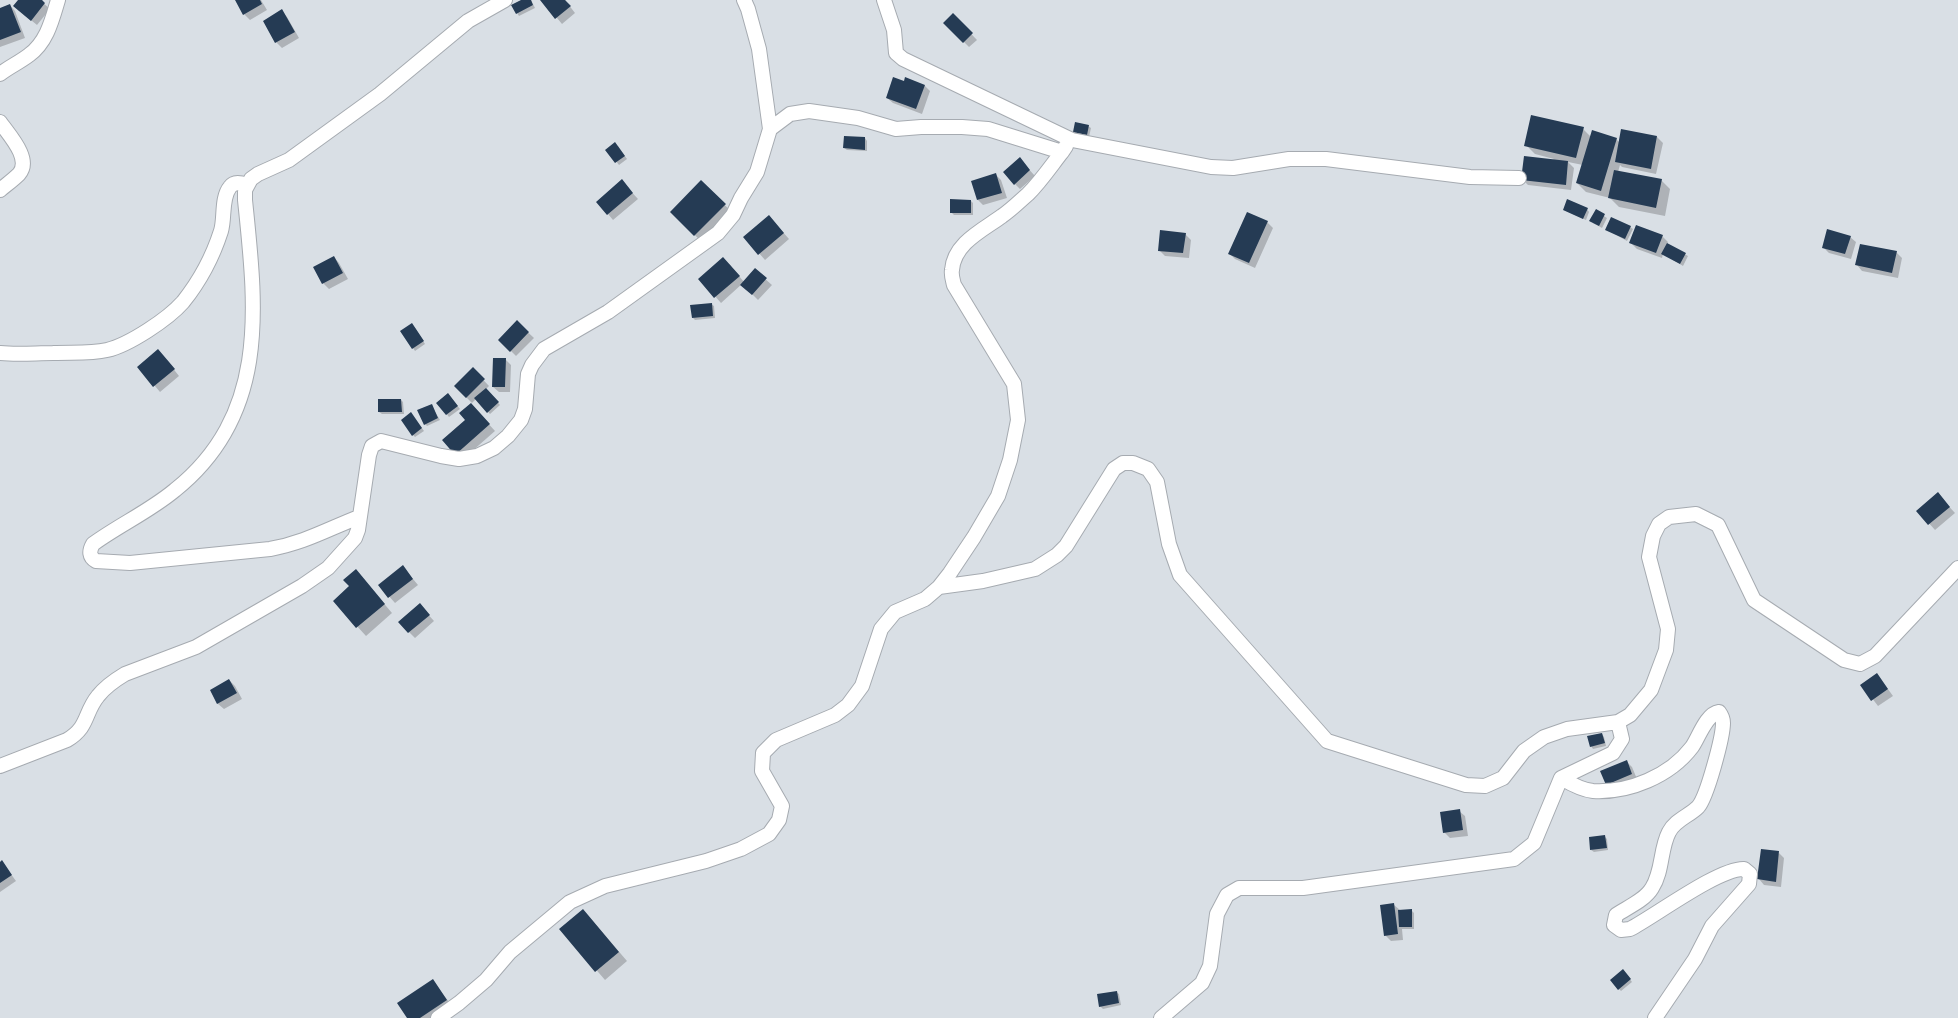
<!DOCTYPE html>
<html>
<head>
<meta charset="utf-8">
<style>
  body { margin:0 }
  canvas { display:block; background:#d9dfe5 }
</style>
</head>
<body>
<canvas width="1958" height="1018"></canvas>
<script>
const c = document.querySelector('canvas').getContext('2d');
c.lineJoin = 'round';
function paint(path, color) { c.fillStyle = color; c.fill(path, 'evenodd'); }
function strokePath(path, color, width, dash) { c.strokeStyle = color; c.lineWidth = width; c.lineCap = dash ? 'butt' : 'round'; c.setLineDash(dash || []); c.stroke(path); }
paint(new Path2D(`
  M20,0H40L50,9L37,25L21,12Z
  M236,0H261L267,10L250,20L244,14Z
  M524,0H531L535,8L519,16L517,13Z
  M542,0H565L575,13L562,24Z
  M10,5L15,11L25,38L0,47V9Z
  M282,11L287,17L299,38L282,48L276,42Z
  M953,15L977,40L969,47L945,23Z
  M925,86L930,91L922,114L893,103L887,98Z
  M1088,126L1091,128L1089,137L1077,134L1074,132Z
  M1583,129L1591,137L1616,139L1620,143L1622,130L1657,137L1663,143L1656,174L1622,167L1620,165L1618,172L1661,180L1670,189L1665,216L1619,207L1610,198L1586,192L1577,183L1583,165L1568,162L1574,168L1571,190L1528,185L1522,179L1554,159L1535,154L1526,145Z
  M865,138L867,141V151L847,150L844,148Z
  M618,146L627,159L619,165L607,150Z
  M1025,165L1035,176L1020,189L1015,184Z
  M996,175L1001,180L1007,198L983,205L978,200Z
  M701,182L733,213L704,244L671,212Z
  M627,187L638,199L613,220L608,214Z
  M971,201L973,203V215H954L951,212Z
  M1587,209L1589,212L1586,220L1564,210Z
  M1596,211L1607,218L1602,228L1593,223Z
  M774,222L789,239L765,260L745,237Z
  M1267,222L1273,228L1255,268L1235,259L1229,253Z
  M1630,227L1633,229L1627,241L1607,230Z
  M1185,234L1191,240L1189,258L1165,256L1159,250Z
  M1662,236L1668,242L1667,244L1688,256L1683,266L1663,254L1662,258L1637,249L1631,243Z
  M1850,237L1856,242L1851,259L1829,253L1823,247Z
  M1896,252L1902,258L1898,278L1862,271L1857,265Z
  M334,257L339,263L348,279L329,289L323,283Z
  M729,264L744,282L755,270L772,285L758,300L742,284L721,303L700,279Z
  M711,304L714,306L715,318L695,320L693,318Z
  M517,322L534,338L516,356L500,340Z
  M415,328L425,344L415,351L413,348Z
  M164,357L179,376L160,392L139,367Z
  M505,359L511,365L510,392H499L493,387Z
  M473,369L489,386L486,389L500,405L490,414L476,399L472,403L455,386Z
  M450,397L460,409L449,417L438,403Z
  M401,400L403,402L404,414H382L379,412Z
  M431,405L440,420L427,426L425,424Z
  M476,410L495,431L462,460L456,455L466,420Z
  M413,416L424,431L415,437L413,435Z
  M1943,500L1955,513L1935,530L1918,511Z
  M408,573L418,585L395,603L379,585Z
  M364,580L392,613L366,636L334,601Z
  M425,611L434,621L415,638L400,623Z
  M1877,674L1893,696L1878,706L1862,685Z
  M229,680L235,686L242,699L224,709L218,704L211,691Z
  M1602,734L1604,737L1606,746L1593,749L1591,746Z
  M1626,761L1632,767L1637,779L1613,790L1607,784Z
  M1459,811L1465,816L1468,836L1450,838L1444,832Z
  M1604,836L1607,839L1608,850L1594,852L1591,850Z
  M1779,853L1784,858L1781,887L1764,885L1759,879Z
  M2,862L16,881L0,892V863Z
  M1394,905L1400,910L1412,911L1414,913V929H1402L1403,940L1391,941L1385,935Z
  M591,919L627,961L605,980L561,929Z
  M1626,974L1632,982L1621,991L1619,989Z
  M433,981L452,1006L434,1018H409Z
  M1116,992L1119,994L1121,1005L1103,1009L1100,1006Z`), '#0003');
paint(new Path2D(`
  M18,0H42L45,3L31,21L13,6Z
  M235,0H260L262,4L243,15Z
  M521,0H531L533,5L516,14L511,5Z
  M540,0H565L571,6L555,19Z
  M10,4L21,32L0,40V8Z
  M282,9L295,32L275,43L263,21Z
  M953,13L973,33L963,43L943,23Z
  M893,77L904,81L905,77L925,85L916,109L886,98Z
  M1531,115L1584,127L1576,158L1524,146Z
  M1075,122L1089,125L1087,135L1073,132Z
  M1621,129L1657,136L1651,169L1615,162Z
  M1592,130L1617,138L1601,191L1576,183Z
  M844,136L865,137V150L843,148Z
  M615,142L625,156L615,163L605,150Z
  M1524,156L1568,161L1566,185L1521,180Z
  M1020,157L1030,170L1014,185L1003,172Z
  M1614,170L1662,179L1656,208L1608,198Z
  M996,173L1002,193L977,200L971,181Z
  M622,179L633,193L607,215L596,202Z
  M701,180L726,204L694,236L670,212Z
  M950,199L971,200V213H950Z
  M1567,199L1588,208L1583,219L1563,210Z
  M1596,209L1605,214L1599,226L1589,221Z
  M1247,212L1268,221L1249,263L1228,254Z
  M769,215L784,233L758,255L743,237Z
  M1611,217L1631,226L1625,239L1605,230Z
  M1636,225L1663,235L1656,253L1629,243Z
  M1827,229L1851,236L1845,254L1822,248Z
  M1160,230L1186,233L1183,253L1158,251Z
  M1667,243L1686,253L1680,264L1661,254Z
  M1860,244L1897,251L1892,273L1855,265Z
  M334,256L343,273L322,284L313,267Z
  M723,257L740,276L714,298L698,279Z
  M755,268L767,278L752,295L740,285Z
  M712,303L713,316L692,318L690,305Z
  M517,320L529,332L510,352L498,340Z
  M412,323L424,341L412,349L400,331Z
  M158,349L175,369L153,387L137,367Z
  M493,358H506L505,387H492Z
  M473,367L485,379L466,398L454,386Z
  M486,388L499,402L487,413L474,398Z
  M448,393L458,406L446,415L436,403Z
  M378,399H401L402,412H378Z
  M471,403L490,424L455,455L442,440L465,420L459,413Z
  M432,404L438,418L424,425L417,410Z
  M411,412L422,428L412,436L401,420Z
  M1938,492L1950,507L1928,525L1916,511Z
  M403,565L413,579L388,598L378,585Z
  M356,569L385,604L356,628L333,601L349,586L343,580Z
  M420,603L430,615L408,633L398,622Z
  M1877,673L1888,689L1871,701L1860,685Z
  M229,679L237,693L217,704L210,690Z
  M1602,733L1605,743L1590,747L1587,736Z
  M1627,760L1632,774L1606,785L1600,771Z
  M1460,809L1463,830L1443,833L1440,812Z
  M1605,835L1607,848L1590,850L1589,837Z
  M1761,849L1779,851L1776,882L1757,879Z
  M2,860L12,875L0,883V862Z
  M1394,903L1398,934L1384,936L1380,905Z
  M583,909L619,952L595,972L559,929Z
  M1412,909V927H1399L1398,910Z
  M1623,969L1631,979L1618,990L1610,980Z
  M433,979L447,1000L420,1018H407L397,1003Z
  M1117,991L1119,1003L1099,1007L1097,994Z`), '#253b54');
const minor = new Path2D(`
  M884,0L894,30L896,53L903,59L1072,140L1211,167L1233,168L1289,159H1326L1470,177L1519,178
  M0,74C9,67 20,62 29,55C47,42 52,20 58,0
  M0,122C9,135 32,159 19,174C13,180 6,185 0,190
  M770,129L790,114L809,111L858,118L896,129L921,127H962L988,129L1062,152L1066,146
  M0,353C18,355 36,353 53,353C71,352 90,354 107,350C129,345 168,319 183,302C199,282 213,256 221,231C225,218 221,198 230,187C234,181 241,183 247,185
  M359,517C328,529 304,543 270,549L130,563L96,561C89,557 89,551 93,544C119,525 150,511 175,490C270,414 256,307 245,200V190L251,179L258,174L289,160L380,94L468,21L505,0
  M939,587L983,581L1035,569L1057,555L1066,546L1114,469L1123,463H1133L1148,469L1157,482L1169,544L1180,575L1327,741L1466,785L1485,786L1503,778L1524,751L1544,737L1567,729L1618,722L1630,715L1651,690L1666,650L1668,629L1649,557L1653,536L1659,524L1669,517L1696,514L1718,525L1754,600L1844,660L1860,664L1875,656L1958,568
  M0,766L67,740C89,727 84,713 98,696C105,687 115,680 125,674L196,647L302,586L328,568L355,538L358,530L369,455L372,446L381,441L441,456L459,459L477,456L494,448L508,436L521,420L525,409L528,374L532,365L544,349L608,312L718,233L733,215L741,198L757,172L770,129L759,49L748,9L744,0
  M1561,778C1571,784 1582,790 1593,791C1629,793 1670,776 1692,747C1699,737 1706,714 1719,712C1722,716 1723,718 1723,723C1723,737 1707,797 1698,807C1689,816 1675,820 1669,832C1660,849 1663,871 1652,888C1645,900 1628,907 1616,915L1614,925L1621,930L1630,929C1655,916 1719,868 1744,869L1750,874L1749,884L1712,926L1695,959L1655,1018
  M438,1018L459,1003L486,980L510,952L570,902L605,886L706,861L741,849L769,834L779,820L782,806L762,771L763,753L776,740L835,715L848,705L862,686L881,629L895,612L925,599L939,587L950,573L974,537L998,496L1010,460L1018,420L1014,384L954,285C953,281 951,275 952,270C954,243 983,230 1002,216C1011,210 1020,201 1028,194C1041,181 1051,166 1062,152
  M1161,1018L1202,983L1210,966L1217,914L1227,895L1239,888H1303L1514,859L1534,843L1561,778L1613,753L1622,739L1618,722`);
strokePath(minor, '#a6abb1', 16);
strokePath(minor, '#fff', 14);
</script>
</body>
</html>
